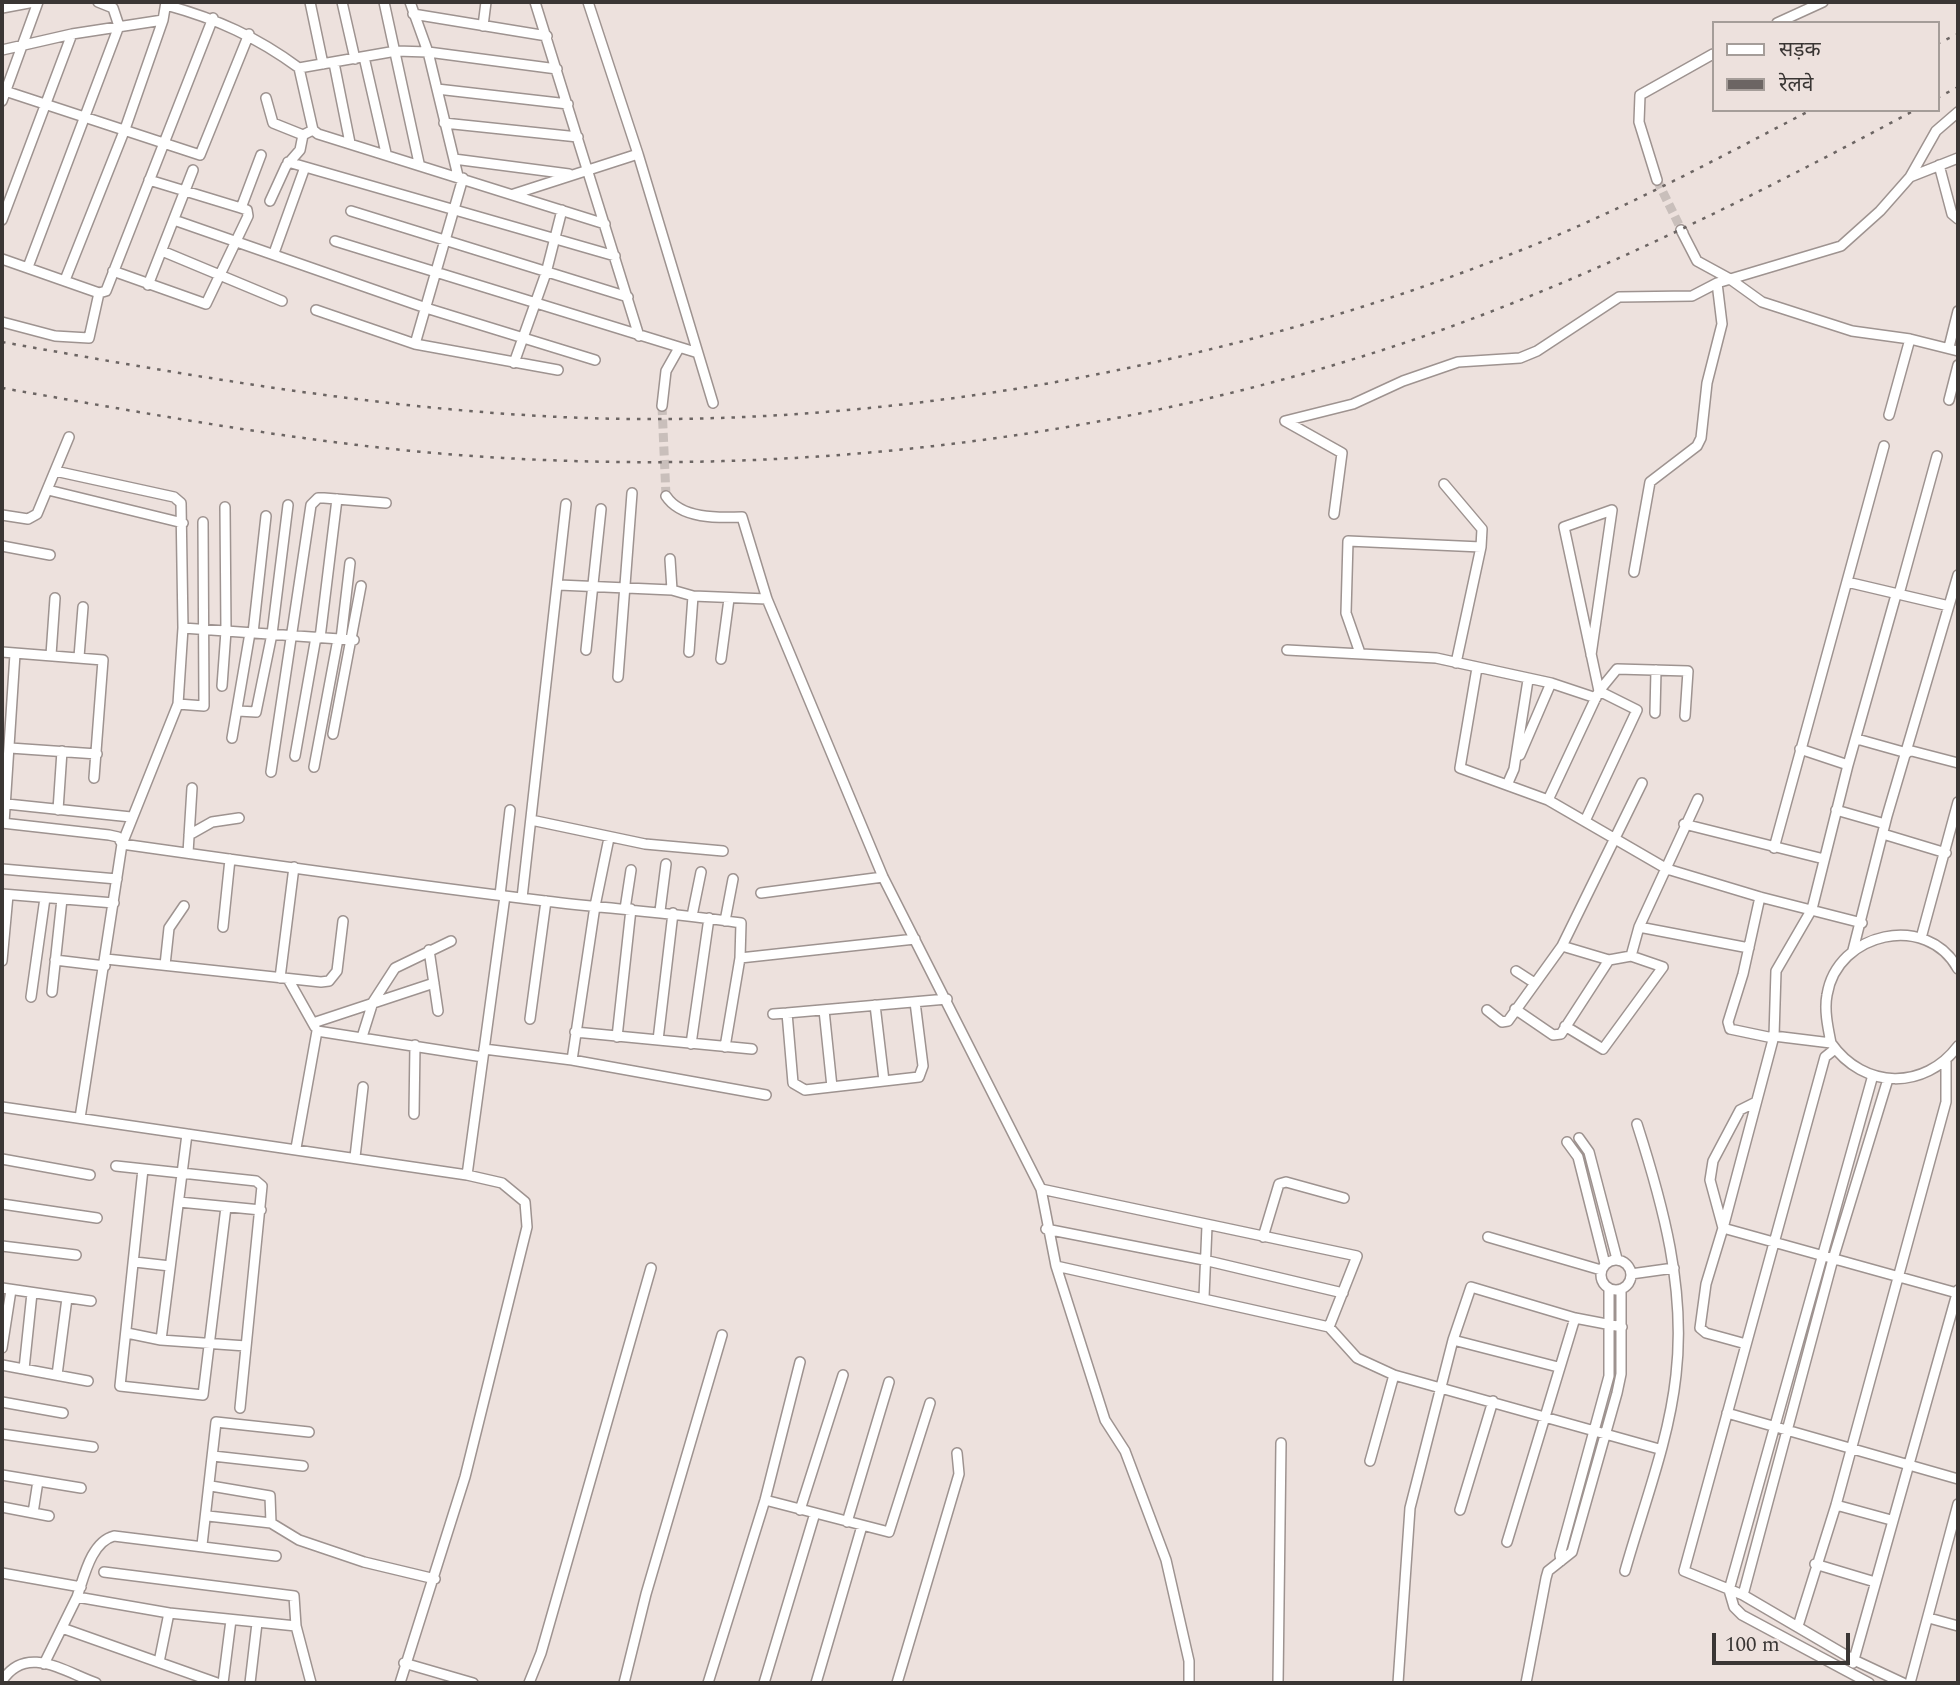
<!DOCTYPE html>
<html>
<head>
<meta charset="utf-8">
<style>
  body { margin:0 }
  #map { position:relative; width:1960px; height:1685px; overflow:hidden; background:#ede1dd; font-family:Spectral,"Noto Sans Devanagari",serif }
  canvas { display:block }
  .frame { position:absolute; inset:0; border:4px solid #3a3634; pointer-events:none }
  .legend { position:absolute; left:1712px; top:21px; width:228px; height:91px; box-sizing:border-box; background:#ede1dd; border:2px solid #a59d99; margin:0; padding:9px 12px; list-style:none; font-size:21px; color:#3a3634 }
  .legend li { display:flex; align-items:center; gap:14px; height:35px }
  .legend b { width:35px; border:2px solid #a59d99 }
  .scale { position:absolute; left:1712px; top:1633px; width:138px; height:32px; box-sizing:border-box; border:4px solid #3a3634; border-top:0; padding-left:9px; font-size:21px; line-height:24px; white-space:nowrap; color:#3a3634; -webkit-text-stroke:5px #ede1dd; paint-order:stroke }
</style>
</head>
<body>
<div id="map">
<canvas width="1960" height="1685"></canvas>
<div class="frame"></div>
<ul class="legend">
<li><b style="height:9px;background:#fff"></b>सड़क</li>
<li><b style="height:9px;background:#6c6563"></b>रेलवे</li>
</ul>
<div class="scale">100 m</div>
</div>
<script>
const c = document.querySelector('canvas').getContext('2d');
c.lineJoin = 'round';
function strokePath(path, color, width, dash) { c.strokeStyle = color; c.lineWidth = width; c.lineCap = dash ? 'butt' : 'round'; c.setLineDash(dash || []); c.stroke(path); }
strokePath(new Path2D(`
  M1657,180L1683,233
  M662,406L666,496`), '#c9bfbb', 9, [9, 4.5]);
const street = new Path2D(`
  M310,2L323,64
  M342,2L355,59
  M384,2L419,163
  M410,2L428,52L458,176
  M535,2L639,336
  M588,2L638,154L713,403
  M166,5C217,19 257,37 299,68L396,51L428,52L557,69
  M2,8L34,2
  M413,14L547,36
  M1777,23L1823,2
  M483,26L486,2
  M2,50L72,34L163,20
  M364,57L386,153
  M334,63L350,143
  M437,89L568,104
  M2,90L200,155L249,34
  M266,98L273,123L303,135
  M2,101L38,2
  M444,123L578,137
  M313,130L318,134L605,224
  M454,159L569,174
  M288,162L615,256
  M1939,165L1952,214L1958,219
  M1910,177L1936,131L1958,112
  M1657,180L1639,122L1640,95L1713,54
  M514,194L638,154
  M270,201L286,166L300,150L303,135L313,130L299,68
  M241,208L261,155
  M351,211L628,297
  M2,220L72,34
  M174,220L426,308L595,360
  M1683,233L1681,230L1697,261L1730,279L1762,302L1852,331L1910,339L1958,351
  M335,241L695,352
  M162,251L282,301
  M274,253L305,167
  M2,259L99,293L106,291L213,18
  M28,267L119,26L113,8L98,2
  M113,271L206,304L248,216L247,210L241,208L149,180
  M65,280L125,129L163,20L166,2
  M148,285L193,170
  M316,310L415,344L558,370
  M2,322L55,336L89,338L99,293
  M415,344L463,178
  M1949,347L1958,311
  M514,363L546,273L562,210
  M1949,400L1958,365
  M662,406L666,371L679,348
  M1889,415L1910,339
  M1285,421L1353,404L1403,381L1458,362L1520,358L1537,351L1619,297L1692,296L1717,283L1841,246L1880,211L1910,177L1958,158
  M1285,421L1342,453L1334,514
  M55,471L174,497L181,503L183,628L178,704L122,844L80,1118
  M1444,484L1482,529L1481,547L1456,663
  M48,490L183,523
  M666,496C681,519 718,518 742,517L767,599L883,877L1041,1189L1056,1266L1105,1420L1125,1451L1166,1560L1189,1661V1683
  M2,515L28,519L37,514L69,437
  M2,546L50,555
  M670,559L672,590
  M1634,572L1650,482L1697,446L1701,438L1707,383L1722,324L1717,283
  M1847,582L1949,606
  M559,585L672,590L693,596L767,599
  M1899,594L1937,456
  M1896,595L1848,765L1812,909L1776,971L1774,1036L1723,1228L1957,1293
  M183,628L354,640
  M253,633L266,516
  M320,638L337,499
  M341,639L350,563
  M586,650L601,509
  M1287,650L1436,658L1551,683L1596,698
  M2,652L103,660L94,778
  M689,652L693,596
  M1360,653L1346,613L1348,541L1481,547
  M51,655L55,598
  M79,657L83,607
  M721,659L729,599
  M1477,668L1460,768L1548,800L1667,869L1760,897L1862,923
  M618,677L632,493
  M222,686L226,631L225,507
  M178,704L204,706L203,522
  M238,711L256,712L272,634L288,505
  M1655,713L1656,670
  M333,734L361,586
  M232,738L250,633
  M1857,739L1907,753
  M10,748L97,754
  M1800,749L1848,765
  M1908,750L1958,763
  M1520,755L1551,683
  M295,756L316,637
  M314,767L338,639
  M271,772L311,505L318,498H324L386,503
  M1507,785L1514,769L1528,680
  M1548,800L1599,691L1617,669L1688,671L1685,716
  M7,804L131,817
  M58,810L62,751
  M1836,810L1885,824
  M531,820L645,844L723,851
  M1585,821L1637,710L1599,691L1564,527L1612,510L1591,655
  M2,823L109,835L118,837L122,844C263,864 404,884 545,901C610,909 676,913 741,923L740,958L725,1047
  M4,823L15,654
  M1684,824L1824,859
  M1883,834L1946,853
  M189,835L212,822L239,818
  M1774,848L1884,446
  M188,853L192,788
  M2,869L117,879
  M761,893L883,877
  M2,894L114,903
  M500,895L510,810
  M1760,897L1743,974L1728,1022L1730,1029L1773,1038
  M522,898L566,504
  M625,909L631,870
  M660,911L666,864
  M692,916L701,872
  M725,921L733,879
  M223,927L230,859
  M1639,927L1749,948
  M1921,938L1958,802
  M1562,946L1609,960L1631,956L1663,967L1603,1049L1565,1026
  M429,950L438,1011
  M1853,950L1887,816L1958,575
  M1631,956L1639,927L1698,799
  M740,958L915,939
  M106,959L321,982L329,981L337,971L343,921
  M55,960L105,966
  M2,961L8,895
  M165,965L169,928L184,906
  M1958,969C1927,912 1837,932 1827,995C1824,1010 1828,1028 1831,1043C1864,1090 1925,1090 1958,1046
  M1516,971L1533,982
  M280,978L294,867
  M288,979L315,1027
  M52,992L62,899
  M31,997L45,898
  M915,1002L923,1066L919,1077L805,1090L793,1083L787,1013L947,999
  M875,1005L884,1081
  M1515,1009L1553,1035L1561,1034L1609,960
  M824,1010L832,1087
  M1487,1010L1502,1022L1508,1021L1562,946L1642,783
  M773,1014L787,1013
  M530,1019L546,901
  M313,1023L434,983
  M575,1032L752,1049
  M1774,1036L1831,1043
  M362,1037L373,1002L395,968L451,941
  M617,1037L631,909
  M658,1040L673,913
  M691,1044L709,918
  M484,1049L572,1060L766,1095
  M1835,1049L1825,1057L1684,1571L1743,1595L1854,1660L1903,1683
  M572,1060L595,906L609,838
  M2,1107L467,1175L502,1183L525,1202L527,1227L465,1477L400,1683
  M414,1114L415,1045
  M1579,1138L1589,1152L1617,1259
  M1567,1142L1578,1157L1605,1264
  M296,1148L317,1031L483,1057
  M355,1157L363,1087
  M2,1159L90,1175
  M116,1166L256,1181L262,1186L240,1408
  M143,1169L120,1386L203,1395L226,1207
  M467,1175L505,896
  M1041,1189L1357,1256L1329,1327
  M179,1202L261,1210
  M2,1204L97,1218
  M1046,1229L1204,1260L1343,1293
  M1263,1237L1279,1184L1286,1182L1344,1198
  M1488,1237L1601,1270
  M2,1246L76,1255
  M1601 1275a15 15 0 1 1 30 0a15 15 0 1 1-30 0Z
  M135,1262L170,1266
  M1056,1266L1329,1327L1357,1358L1394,1375L1659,1449
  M1631,1274L1674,1268
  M2,1288L91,1301
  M1204,1297L1207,1226
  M127,1333L161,1340L246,1346
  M161,1340L187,1134
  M1453,1340L1558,1367
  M1746,1344L1706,1333L1700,1328L1706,1284L1723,1228L1710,1180L1713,1161L1740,1110L1756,1102
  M2,1348L11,1290
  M2,1365L88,1381
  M24,1369L32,1293
  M57,1375L67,1298
  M2,1402L63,1413
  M1727,1413L1958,1479
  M2,1434L93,1447
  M213,1456L303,1466
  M1370,1461L1394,1375
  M2,1475L81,1488
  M211,1486L270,1496L271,1523
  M765,1500L889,1532L930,1403
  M1836,1505L1891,1520
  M2,1507L49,1516
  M800,1510L843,1375
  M1460,1510L1493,1401
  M33,1513L38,1481
  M208,1516L271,1523L299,1540L364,1562L435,1579
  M847,1522L889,1382
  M1507,1542L1575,1318
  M202,1545L216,1422L309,1432
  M1561,1561L1560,1555L1609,1376V1289
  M1815,1564L1875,1582
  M1625,1571C1643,1507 1669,1441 1676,1375C1686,1289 1663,1205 1637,1124
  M104,1572L294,1596L296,1626L311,1683
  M2,1573L81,1587
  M1743,1595L1833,1259L1888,1079
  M77,1597C84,1577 91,1542 114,1536L276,1556
  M1929,1618L1958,1626
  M1798,1626L1836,1505L1946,1102V1062
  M62,1628L217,1683
  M159,1662L169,1613
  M404,1663L473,1683
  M1853,1663L1958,1290
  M44,1664L77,1597L169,1613L296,1626
  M2,1681C26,1644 63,1671 96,1683
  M223,1683L231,1620
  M250,1683L257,1623
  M529,1683L541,1653L651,1268
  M624,1683L646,1594L722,1335
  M708,1683L765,1500L800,1362
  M764,1683L815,1513
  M816,1683L862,1526
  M897,1683L959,1474L957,1453
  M1278,1683L1281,1443
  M1398,1683L1410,1508L1453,1340L1471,1287L1575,1318L1622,1327
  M1526,1683L1546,1578L1548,1571L1572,1552L1617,1393L1621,1374V1289
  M1869,1683L1742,1615L1734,1607L1729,1590L1873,1075
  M1910,1683L1958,1504`);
strokePath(street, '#9e9390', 12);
strokePath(street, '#fff', 9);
strokePath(new Path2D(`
  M1937,44L1958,34
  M1937,98L1958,87
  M2,342C181,374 358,406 541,416C857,434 1211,372 1506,256C1611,216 1711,162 1811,110
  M2,388C168,417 335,449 504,458C817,476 1140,436 1436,332C1602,273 1760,193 1915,110`), '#6c6563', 2.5, [3.5, 7]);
</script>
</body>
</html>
